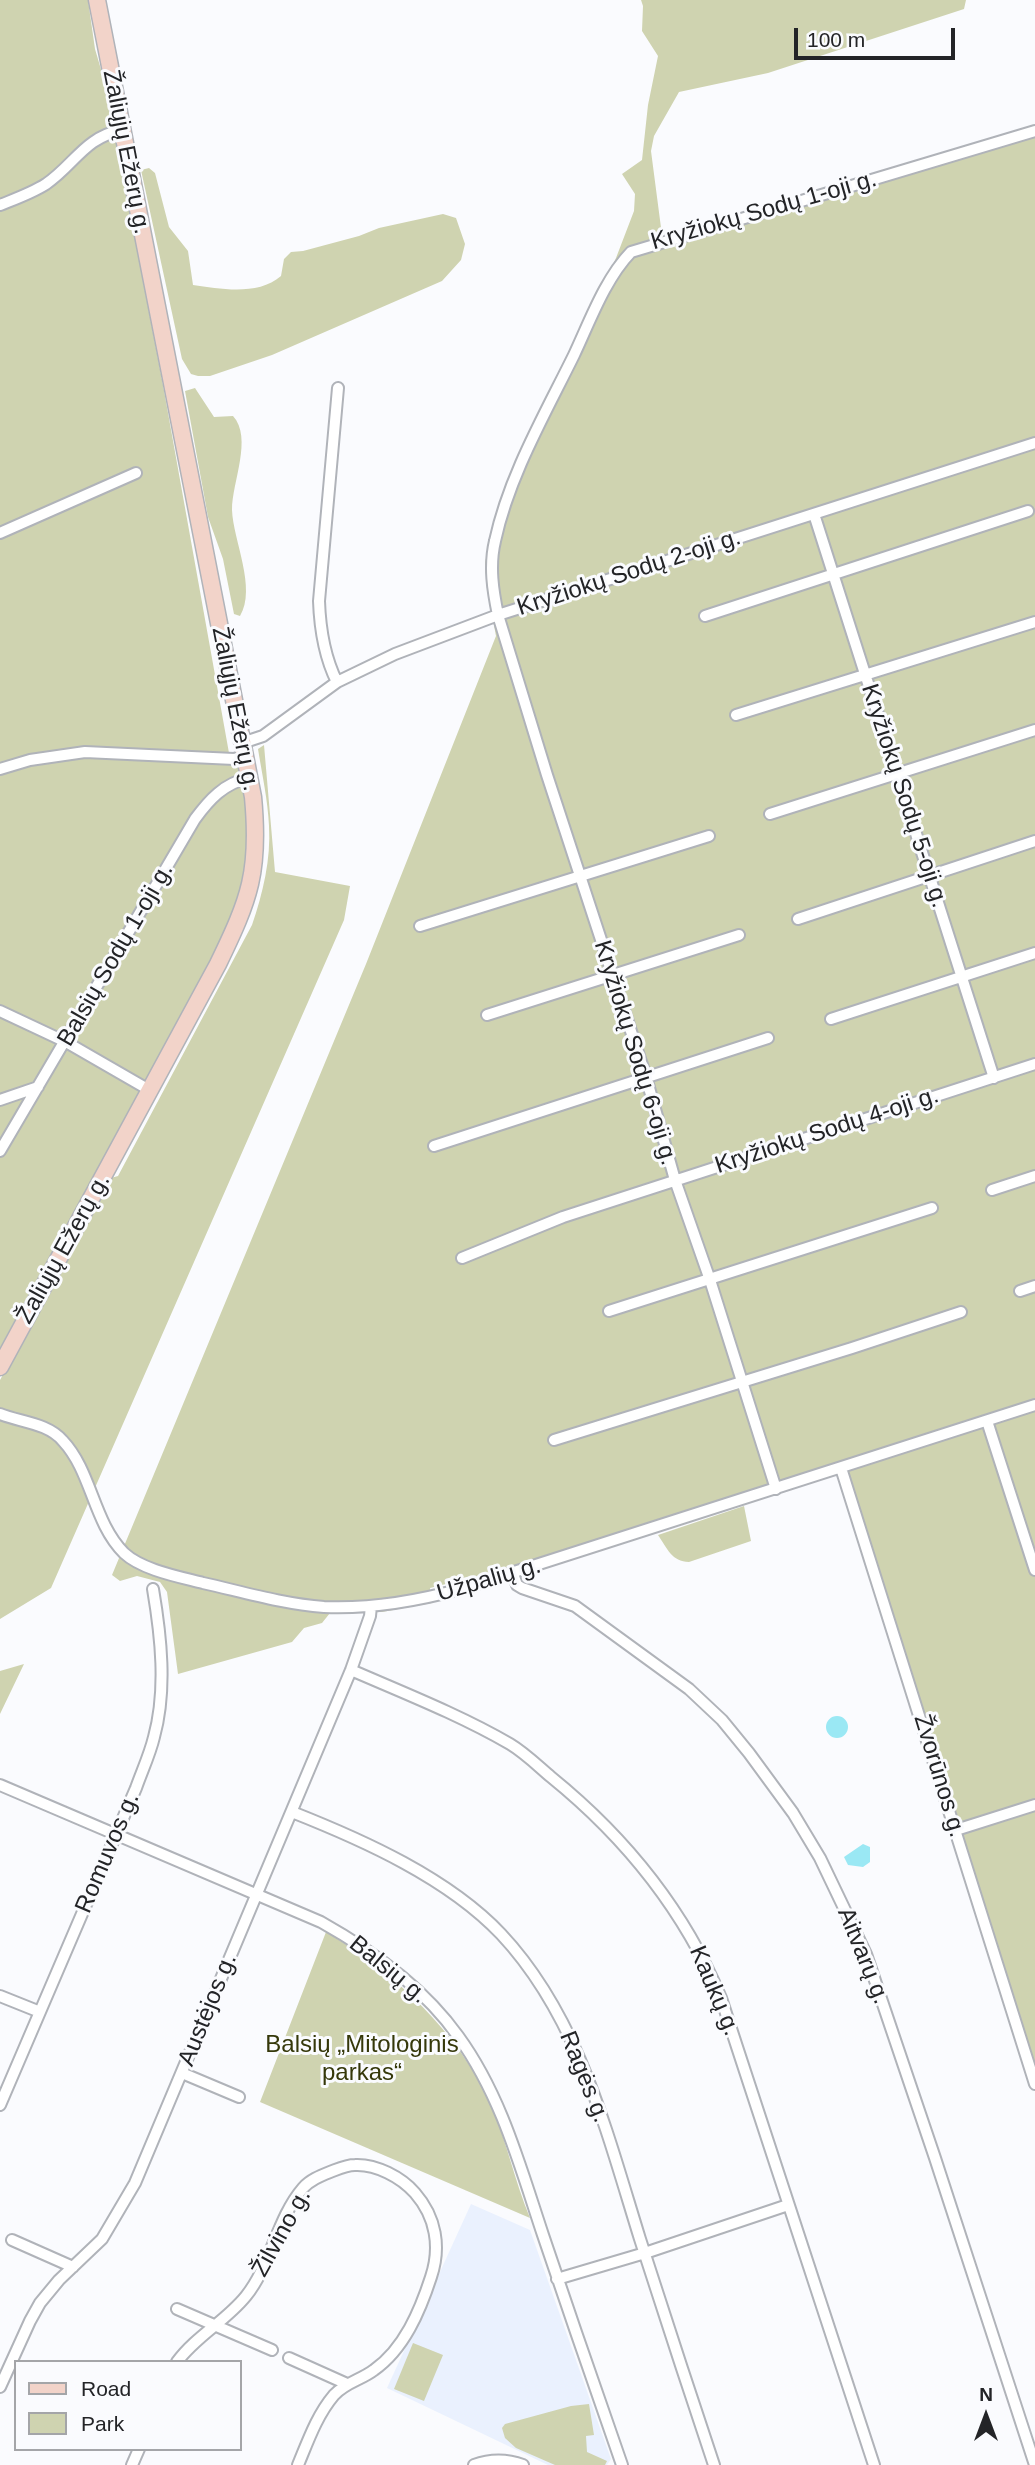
<!DOCTYPE html>
<html>
<head>
<meta charset="utf-8">
<style>
  body { margin:0 }
  #map { position:relative; width:1035px; height:2465px; overflow:hidden; background:#fafbfe; font-family:Helvetica,sans-serif }
  canvas { display:block }
  .legend { position:absolute; left:14px; top:2360px; width:228px; height:91px; box-sizing:border-box; background:#fafbfe; border:2px solid #a4a5a8; margin:0; padding:9px 12px; list-style:none; font-size:21px; color:#232427 }
  .legend li { display:flex; align-items:center; gap:14px; height:35px }
  .legend b { width:35px; border:2px solid #a4a5a8 }
  .north { position:absolute; left:951px; top:2381px; width:70px; height:70px; -webkit-text-stroke:5px #fafbfe; paint-order:stroke; rotate:0deg; font-size:19px; font-weight:700; line-height:28px; text-align:center; color:#232427 }
  .north::after { content:''; display:block; margin:auto; width:24px; height:32px; background:#232427; clip-path:polygon(50% 0,100% 100%,50% 72%,0 100%) }
  .scale { position:absolute; left:794px; top:28px; width:161px; height:32px; box-sizing:border-box; border:4px solid #232427; border-top:0; padding-left:9px; font-size:21px; line-height:24px; white-space:nowrap; color:#232427; -webkit-text-stroke:5px #fafbfe; paint-order:stroke }
</style>
</head>
<body>
<div id="map">
<canvas width="1035" height="2465"></canvas>
<ul class="legend">
<li><b style="height:9px;background:#f2d3c9"></b>Road</li>
<li><b style="height:19px;background:#cfd3b0"></b>Park</li>
</ul>
<div class="north">N</div>
<div class="scale">100 m</div>
</div>
<script>
const c = document.querySelector('canvas').getContext('2d');
c.lineJoin = 'round';
function paint(path, color) { c.fillStyle = color; c.fill(path, 'evenodd'); }
function strokePath(path, color, width, dash) { c.strokeStyle = color; c.lineWidth = width; c.lineCap = dash ? 'butt' : 'round'; c.setLineDash(dash || []); c.stroke(path); }
function drawText(font, color, halo, rows, align = 'center') {
  c.font = font + ' Helvetica,sans-serif'; c.lineWidth = 6; c.setLineDash([]); c.textBaseline = 'middle'; c.strokeStyle = halo; c.fillStyle = color; for (const [text, x, y, turn = 0] of rows) {
    c.save(); c.translate(x, y); c.rotate((+turn || 0) * Math.PI / 180); c.textAlign = isNaN(turn) ? turn : align; if (halo) c.strokeText(text, 0, 0); c.fillText(text, 0, 0); c.restore();
  }
}
paint(new Path2D(`
  M471,2204L530,2230L611,2459L607,2465H548L387,2388Z`), '#eaf1fe');
paint(new Path2D(`
  M0,0H88L95,49L105,83L163,385L229,753L243,776L249,797L250,859L231,923L0,1348Z
  M641,0H966L964,9L768,73L679,92L654,136L651,151L663,243L1035,134V2075L835,1465L521,1565L430,1588L432,1603L382,1612L330,1613L322,1623L304,1628L292,1642L178,1674L167,1592L160,1582L137,1576L120,1581L112,1575L366,964L496,636L487,589L485,563L490,540L500,503L616,258L634,211L635,194L622,174L642,160L648,105L658,56L642,31L643,6Z
  M149,168L155,173L169,227L188,251L193,285C221,289 258,296 281,276L284,259L291,252L303,251L359,236L379,228L443,214L456,218L465,244L461,260L442,281L272,355L210,376H198L191,374L182,359L141,170Z
  M195,388L214,417L233,416C253,438 232,482 232,510C233,540 257,588 240,616L234,614L223,559L208,517L185,391Z
  M264,745L275,872L350,886L344,920L51,1588L0,1619V1380L111,1178L118,1176L252,925C263,893 271,859 269,826C268,801 262,774 258,749Z
  M744,1506L751,1541L689,1562C672,1562 667,1548 658,1535Z
  M24,1664L0,1714V1671Z
  M326,1932C395,1973 459,2032 492,2107C507,2143 515,2182 530,2218L260,2102Z
  M413,2343L443,2355L424,2401L394,2389Z
  M589,2404L594,2435L586,2436L587,2452L607,2461L605,2465H555L516,2448L505,2438L502,2428L505,2424L571,2406Z`), '#cfd3b0');
paint(new Path2D(`
  M826 1727a11 11 0 1 1 22 0a11 11 0 1 1-22 0Z
  M863,1844L870,1847V1862L863,1867L848,1865L844,1857Z`), '#9ae8f4');
const street = new Path2D(`
  M0,205C15,199 32,193 46,184C74,165 85,137 122,130
  M814,514L994,1078
  M0,533L136,473
  M705,616L1028,511
  M337,682C324,656 320,630 319,601L338,388
  M736,715L1035,622
  M242,743L263,736L337,682L395,654L498,615L1035,443
  M0,769L30,760L85,752L234,759L245,757
  M770,814L1035,730
  M798,919L1035,841
  M420,926L709,836
  M0,1011L66,1042L151,1091
  M487,1015L739,935
  M831,1019L1035,953
  M0,1100L38,1087
  M434,1146L768,1038
  M0,1151L195,819C209,800 224,783 249,778
  M992,1190L1035,1176
  M462,1258L563,1217L1035,1064
  M1020,1291L1035,1286
  M609,1311L932,1208
  M0,1414C20,1422 48,1423 63,1441C92,1472 93,1522 124,1553C142,1570 180,1577 203,1583C243,1592 283,1604 324,1607C370,1609 417,1601 461,1589L1035,1405
  M987,1421L1035,1570
  M554,1440L852,1348L961,1312
  M841,1468L1035,2084
  M776,1489L710,1280L675,1180L646,1077L547,775L498,615C493,591 489,566 495,541C509,476 545,414 574,355C590,321 605,279 631,252L1035,131
  M513,1574L517,1585L522,1588L575,1606L689,1689L722,1720L749,1753L793,1813L820,1858L866,1954L935,2158L1035,2465
  M351,1670C404,1693 460,1715 510,1744C525,1753 538,1766 551,1777C625,1837 684,1910 721,1998L874,2465
  M0,1785L321,1922C371,1950 424,1988 458,2036C501,2095 520,2166 543,2235C569,2312 595,2388 622,2465
  M292,1812C363,1840 448,1878 501,1934C579,2017 607,2133 640,2239C664,2314 689,2390 714,2465
  M956,1830L1035,1805
  M0,1996L40,2012
  M182,2073L239,2097
  M0,2105L136,1788C142,1771 150,1754 154,1737C167,1690 161,1636 153,1589
  M12,2240L73,2267
  M557,2279L645,2253L788,2205
  M177,2309L272,2350
  M289,2358L347,2384
  M177,2362C196,2336 226,2321 246,2296C271,2265 277,2218 303,2188C310,2180 320,2176 330,2172C338,2169 346,2165 355,2165C376,2164 401,2177 415,2193C436,2217 441,2247 431,2277C420,2311 404,2349 374,2370C361,2380 346,2382 334,2395C317,2415 308,2441 298,2465
  M0,2387L30,2321L40,2303L59,2280L102,2239L135,2183L351,1670L370,1616L371,1606
  M132,2465L139,2449
  M474,2465C490,2459 507,2459 523,2465`);
const secondary = new Path2D(`
  M0,1367L218,964C250,898 260,871 253,797L97,0`);
strokePath(street, '#b0b3b9', 14);
strokePath(secondary, '#b0b3b9', 19);
strokePath(street, '#fff', 10);
strokePath(secondary, '#f2d3c9', 16);
drawText('24px', '#232427', '#fafbfe', [
  ["Žaliųjų Ežerų g.",126,152,79],
  ["Kryžiokų Sodų 1-oji g.",764,211,-16],
  ["Kryžiokų Sodų 2-oji g.",629,573,-18],
  ["Žaliųjų Ežerų g.",235,709,79],
  ["Kryžiokų Sodų 5-oji g.",904,796,72],
  ["Balsių Sodų 1-oji g.",116,955,-60],
  ["Kryžiokų Sodų 6-oji g.",635,1053,73],
  ["Kryžiokų Sodų 4-oji g.",827,1131,-18],
  ["Žaliųjų Ežerų g.",64,1249,-61],
  ["Užpalių g.",489,1580,-16],
  ["Žvorūnos g.",939,1776,73],
  ["Romuvos g.",108,1853,-67],
  ["Aitvarų g.",863,1956,68],
  ["Balsių g.",388,1970,39],
  ["Kaukų g.",714,1991,67],
  ["Austėjos g.",208,2010,-68],
  ["Ragės g.",584,2077,68],
  ["Žilvino g.",282,2233,-61]
]);
drawText('24px', '#35380a', '#fafbfe', [
  ["Balsių „Mitologinis",362,2045],
  ["parkas“",362,2073]
]);
</script>
</body>
</html>
